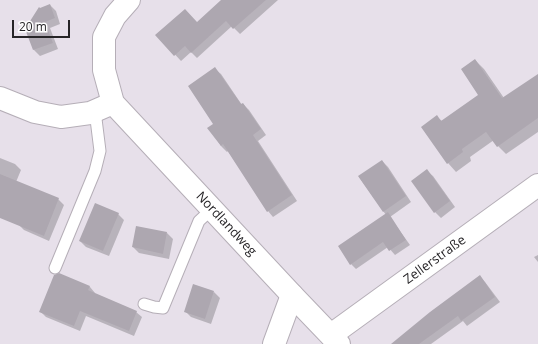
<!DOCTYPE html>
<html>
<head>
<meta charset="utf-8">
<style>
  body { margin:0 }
  #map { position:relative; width:538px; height:344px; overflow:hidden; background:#e7e0ea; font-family:"Open Sans",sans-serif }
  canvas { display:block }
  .scale { position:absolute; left:12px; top:20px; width:58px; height:18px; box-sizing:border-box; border:2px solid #262427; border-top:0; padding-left:5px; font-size:12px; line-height:14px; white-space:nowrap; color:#262427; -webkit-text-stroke:3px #fff; paint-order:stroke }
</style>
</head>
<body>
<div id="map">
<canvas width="538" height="344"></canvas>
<div class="scale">20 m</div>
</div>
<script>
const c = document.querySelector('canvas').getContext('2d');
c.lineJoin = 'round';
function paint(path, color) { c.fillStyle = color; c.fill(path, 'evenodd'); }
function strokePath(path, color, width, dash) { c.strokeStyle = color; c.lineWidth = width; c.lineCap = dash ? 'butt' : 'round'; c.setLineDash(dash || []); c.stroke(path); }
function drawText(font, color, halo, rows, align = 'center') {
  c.font = font + ' "Open Sans",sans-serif'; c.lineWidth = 3; c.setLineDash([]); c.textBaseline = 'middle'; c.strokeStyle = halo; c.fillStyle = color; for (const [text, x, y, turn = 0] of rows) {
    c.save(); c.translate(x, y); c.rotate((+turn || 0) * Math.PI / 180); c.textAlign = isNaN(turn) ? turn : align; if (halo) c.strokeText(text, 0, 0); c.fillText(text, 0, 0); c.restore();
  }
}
paint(new Path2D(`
  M223,0H278L240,34L232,26L197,58L191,52L181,61L157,35L197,23Z
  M50,5L56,11L60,24L50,28L58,49L40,56L34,50L27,29L40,9Z
  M475,60L484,69L504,98L538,76V132L506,154L498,146L494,140L470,157L471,161L456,172L448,163L437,117L442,121L480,95Z
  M215,69L221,74L242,105L243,104L249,110L266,135L258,141L297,201L273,217L268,211L228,151L227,152L221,146L209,128L215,124Z
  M0,158L15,164L21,170L16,182L58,199L64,205L49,241L24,230L18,224L0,214Z
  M382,161L388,167L411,202L390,217L410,245L395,255L388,247L356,269L351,264L386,215L359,177Z
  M427,171L433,176L455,207L441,218L435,212Z
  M118,214L124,220L109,256L86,247L80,241Z
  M167,233L173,239L169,259L139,253L133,247Z
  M538,255V262L534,257Z
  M59,274L90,287L95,293V294L136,312L142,317L134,336L86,316L80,331L46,317L40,311Z
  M480,277L485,282L500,302L467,326L463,321L431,344H405Z
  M214,292L220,298L211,324L191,317L185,311Z`), '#0003');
paint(new Path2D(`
  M221,0H266L233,29L226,21L191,53L185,46L174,56L155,35L185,9L197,22Z
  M50,4L55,18L45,22L53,43L33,50L25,29L39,7L40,8Z
  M475,59L502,98L538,74V118L497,147L486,132L462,149L463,152L447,164L421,127L437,115L441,121L478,95L461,69Z
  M215,67L241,104L243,103L261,129L253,135L292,195L267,212L223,144L221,146L207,128L213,124L188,86Z
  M382,160L406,196L383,212L358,176Z
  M427,169L450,201L434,213L411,181Z
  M0,174L59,198L44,236L0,218Z
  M95,203L119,213L103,251L79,241Z
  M388,212L406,240L389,251L383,242L350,265L338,246Z
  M136,226L167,232L163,254L132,247Z
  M59,273L90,286L88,290L137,311L129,331L80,311L74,326L39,312L54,275Z
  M480,275L495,297L461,321L458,316L419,344H391L430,312Z
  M193,284L214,291L205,319L184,312Z`), '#ada7b0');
const lane = new Path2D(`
  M55,268L95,171L100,151L95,111
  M144,304L154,307L163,308L199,221L212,209`);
const street = new Path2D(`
  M0,98L35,112L61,117L90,113L113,103
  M331,335L538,185
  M274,344L292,295`);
const secondary = new Path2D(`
  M129,0L115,16L104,37V70L113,103L292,295L339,344`);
strokePath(lane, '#b5aeb7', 13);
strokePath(street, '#b5aeb7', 24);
strokePath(secondary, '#b5aeb7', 24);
strokePath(lane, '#fff', 11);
strokePath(street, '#fff', 22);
strokePath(secondary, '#fff', 22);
drawText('13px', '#262427', '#fff', [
  ["Nordlandweg",226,224,47],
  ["Zellerstraße",435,260,-36]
]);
</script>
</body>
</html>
